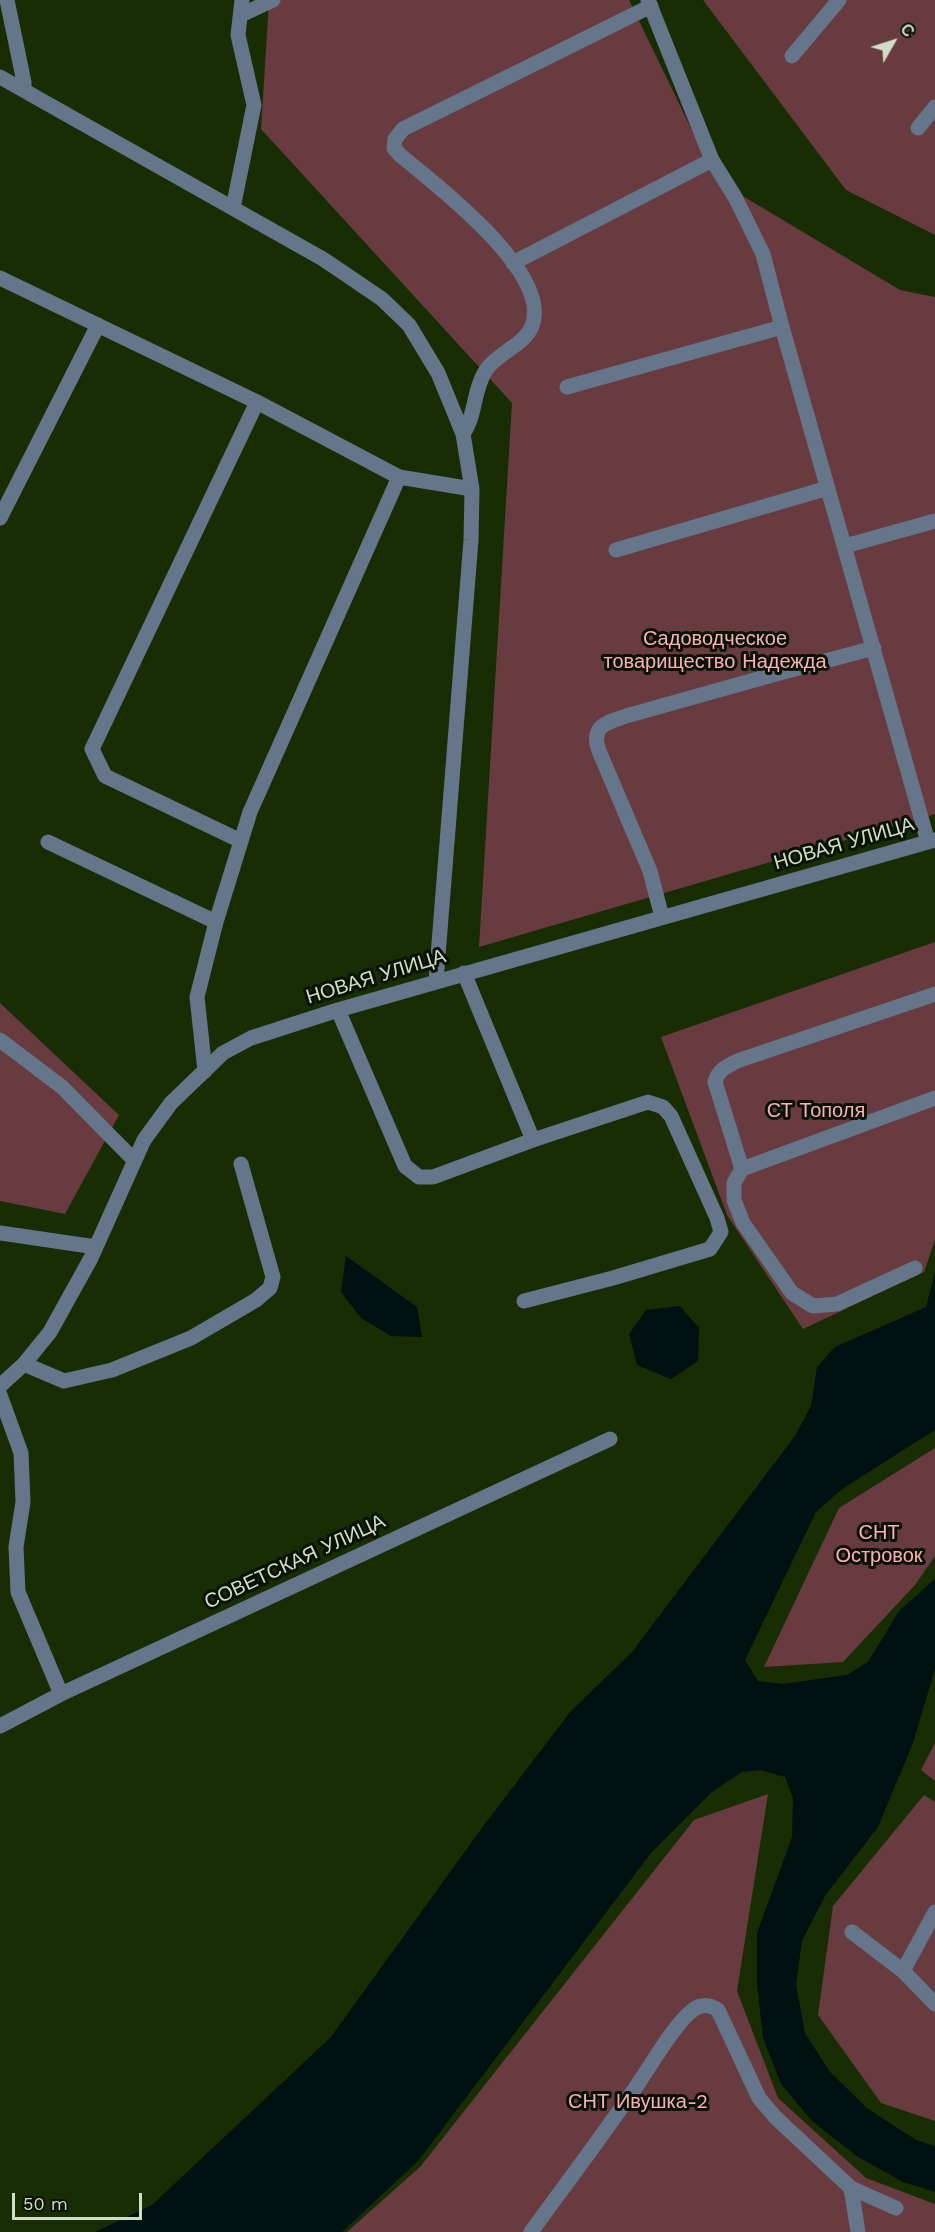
<!DOCTYPE html>
<html>
<head>
<meta charset="utf-8">
<style>
  body { margin:0 }
  #map { position:relative; width:935px; height:2232px; overflow:hidden; background:#182d03; font-family:"Work Sans",sans-serif }
  canvas { display:block }
  .north { position:absolute; left:863px; top:12px; width:60px; height:60px; -webkit-text-stroke:4px #091203; paint-order:stroke; rotate:51deg; font-size:16px; font-weight:700; line-height:24px; text-align:center; color:#d0dec7 }
  .north::after { content:''; display:block; margin:auto; width:21px; height:27px; background:#d0dec7; clip-path:polygon(50% 0,100% 100%,50% 72%,0 100%) }
  .scale { position:absolute; left:12px; top:2193px; width:130px; height:27px; box-sizing:border-box; border:3px solid #d0dec7; border-top:0; padding-left:8px; font-size:18px; line-height:21px; white-space:nowrap; color:#d0dec7; -webkit-text-stroke:4px #091203; paint-order:stroke }
</style>
</head>
<body>
<div id="map">
<canvas width="935" height="2232"></canvas>
<div class="north">С</div>
<div class="scale">50 m</div>
</div>
<script>
const c = document.querySelector('canvas').getContext('2d');
c.lineJoin = 'round';
function paint(path, color) { c.fillStyle = color; c.fill(path, 'evenodd'); }
function strokePath(path, color, width, dash) { c.strokeStyle = color; c.lineWidth = width; c.lineCap = dash ? 'butt' : 'round'; c.setLineDash(dash || []); c.stroke(path); }
function drawText(font, color, halo, rows, align = 'center') {
  c.font = font + ' "Work Sans",sans-serif'; c.lineWidth = 6; c.setLineDash([]); c.textBaseline = 'middle'; c.strokeStyle = halo; c.fillStyle = color; for (const [text, x, y, turn = 0] of rows) {
    c.save(); c.translate(x, y); c.rotate((+turn || 0) * Math.PI / 180); c.textAlign = isNaN(turn) ? turn : align; if (halo) c.strokeText(text, 0, 0); c.fillText(text, 0, 0); c.restore();
  }
}
paint(new Path2D(`
  M269,0H629L716,180L900,290L935,297V814L479,947L512,403L261,129Z
  M703,0H935V235L846,190Z
  M935,942V1240L924,1272L803,1329L727,1215L661,1037Z
  M0,1003L119,1115L65,1214L0,1201Z
  M935,1448V1556L915,1585L843,1662L764,1667L839,1508Z
  M935,1743V1781L921,1770Z
  M768,1794L737,1991L778,2098L866,2178L935,2204V2232H347L420,2167L694,1820Z
  M924,1795L935,1802V2121L881,2103L818,2015L833,1906Z`), '#673b40');
paint(new Path2D(`
  M346,1256L417,1307L422,1337L391,1336L361,1318L341,1292Z
  M935,1272V1430L842,1489L816,1512L745,1660L758,1681L782,1684L847,1675L868,1662L899,1611L935,1579V1669L913,1743L878,1827L825,1896L802,1941L796,1985L805,2033L830,2072L868,2109L916,2140L935,2146V2192L903,2182L858,2157L812,2121L781,2084L763,2038L757,1984V1933L792,1837L793,1799L785,1777L760,1770L742,1772L712,1792L651,1853L418,2161L342,2232H95L152,2205L331,2037L484,1825L571,1711L632,1652L795,1436L811,1406L817,1367L835,1347L926,1307Z
  M680,1306L699,1328L698,1361L671,1379L637,1365L629,1334L646,1310Z`), '#011');
strokePath(new Path2D(`
  M7,0L24,82V90
  M648,0L712,160L735,197L763,254L782,327L928,842
  M241,15L273,0
  M792,56L839,0
  M0,77L323,259L382,299L409,325L438,373L463,434L472,489L471,540L436,981
  M918,128L935,107
  M233,208L254,105L238,35L242,0
  M513,263L712,160
  M0,278L257,402L399,477L472,489
  M567,387L782,327
  M463,434C476,416 473,390 486,370C498,352 524,346 532,326C553,273 435,184 400,155L394,148L395,139L403,129L651,6
  M0,518L98,325
  M845,546L935,521
  M616,550L828,488
  M241,841L105,776L92,749L257,402
  M48,842L216,922
  M662,917L650,871L599,751C590,726 606,723 626,716L776,674L874,648
  M464,973L533,1140
  M338,1010L405,1166L419,1177H433L533,1140L648,1102L663,1107L671,1116L717,1218L721,1232L710,1249L613,1278L524,1301
  M0,1040L62,1087L134,1160
  M205,1071L197,997L216,922L250,812L399,477
  M742,1169L715,1082C718,1070 726,1067 737,1061L935,994
  M0,1233L96,1247
  M915,1268L837,1304L813,1306L792,1293L743,1223L734,1200V1183L742,1169L935,1098
  M24,1364L64,1381L112,1370L191,1338L256,1300L270,1288L273,1277L241,1164
  M0,1386L24,1364L50,1332L91,1258L144,1140L171,1103L223,1053L251,1038L338,1010L935,840
  M0,1395L21,1453L23,1502L16,1547L18,1592L61,1694
  M0,1726L61,1694L610,1439
  M852,1932L903,1971L935,2004
  M903,1971L935,1912
  M851,2188L858,2232
  M531,2232C566,2184 602,2136 636,2087C650,2067 674,2024 693,2010C700,2004 710,2004 718,2010L759,2098L775,2117L851,2188L896,2208`), '#65768a', 15);
drawText('20px', '#fbafb6', '#091203', [
  ["Садоводческое",715,639],
  ["товарищество Надежда",715,662],
  ["СТ Тополя",816,1111],
  ["СНТ",879,1533],
  ["Островок",879,1556],
  ["СНТ Ивушка-2",638,2102]
]);
drawText('20px', '#d0dec7', '#091203', [
  ["НОВАЯ УЛИЦА",844,844,-16],
  ["НОВАЯ УЛИЦА",376,977,-17],
  ["СОВЕТСКАЯ УЛИЦА",295,1562,-25]
]);
</script>
</body>
</html>
